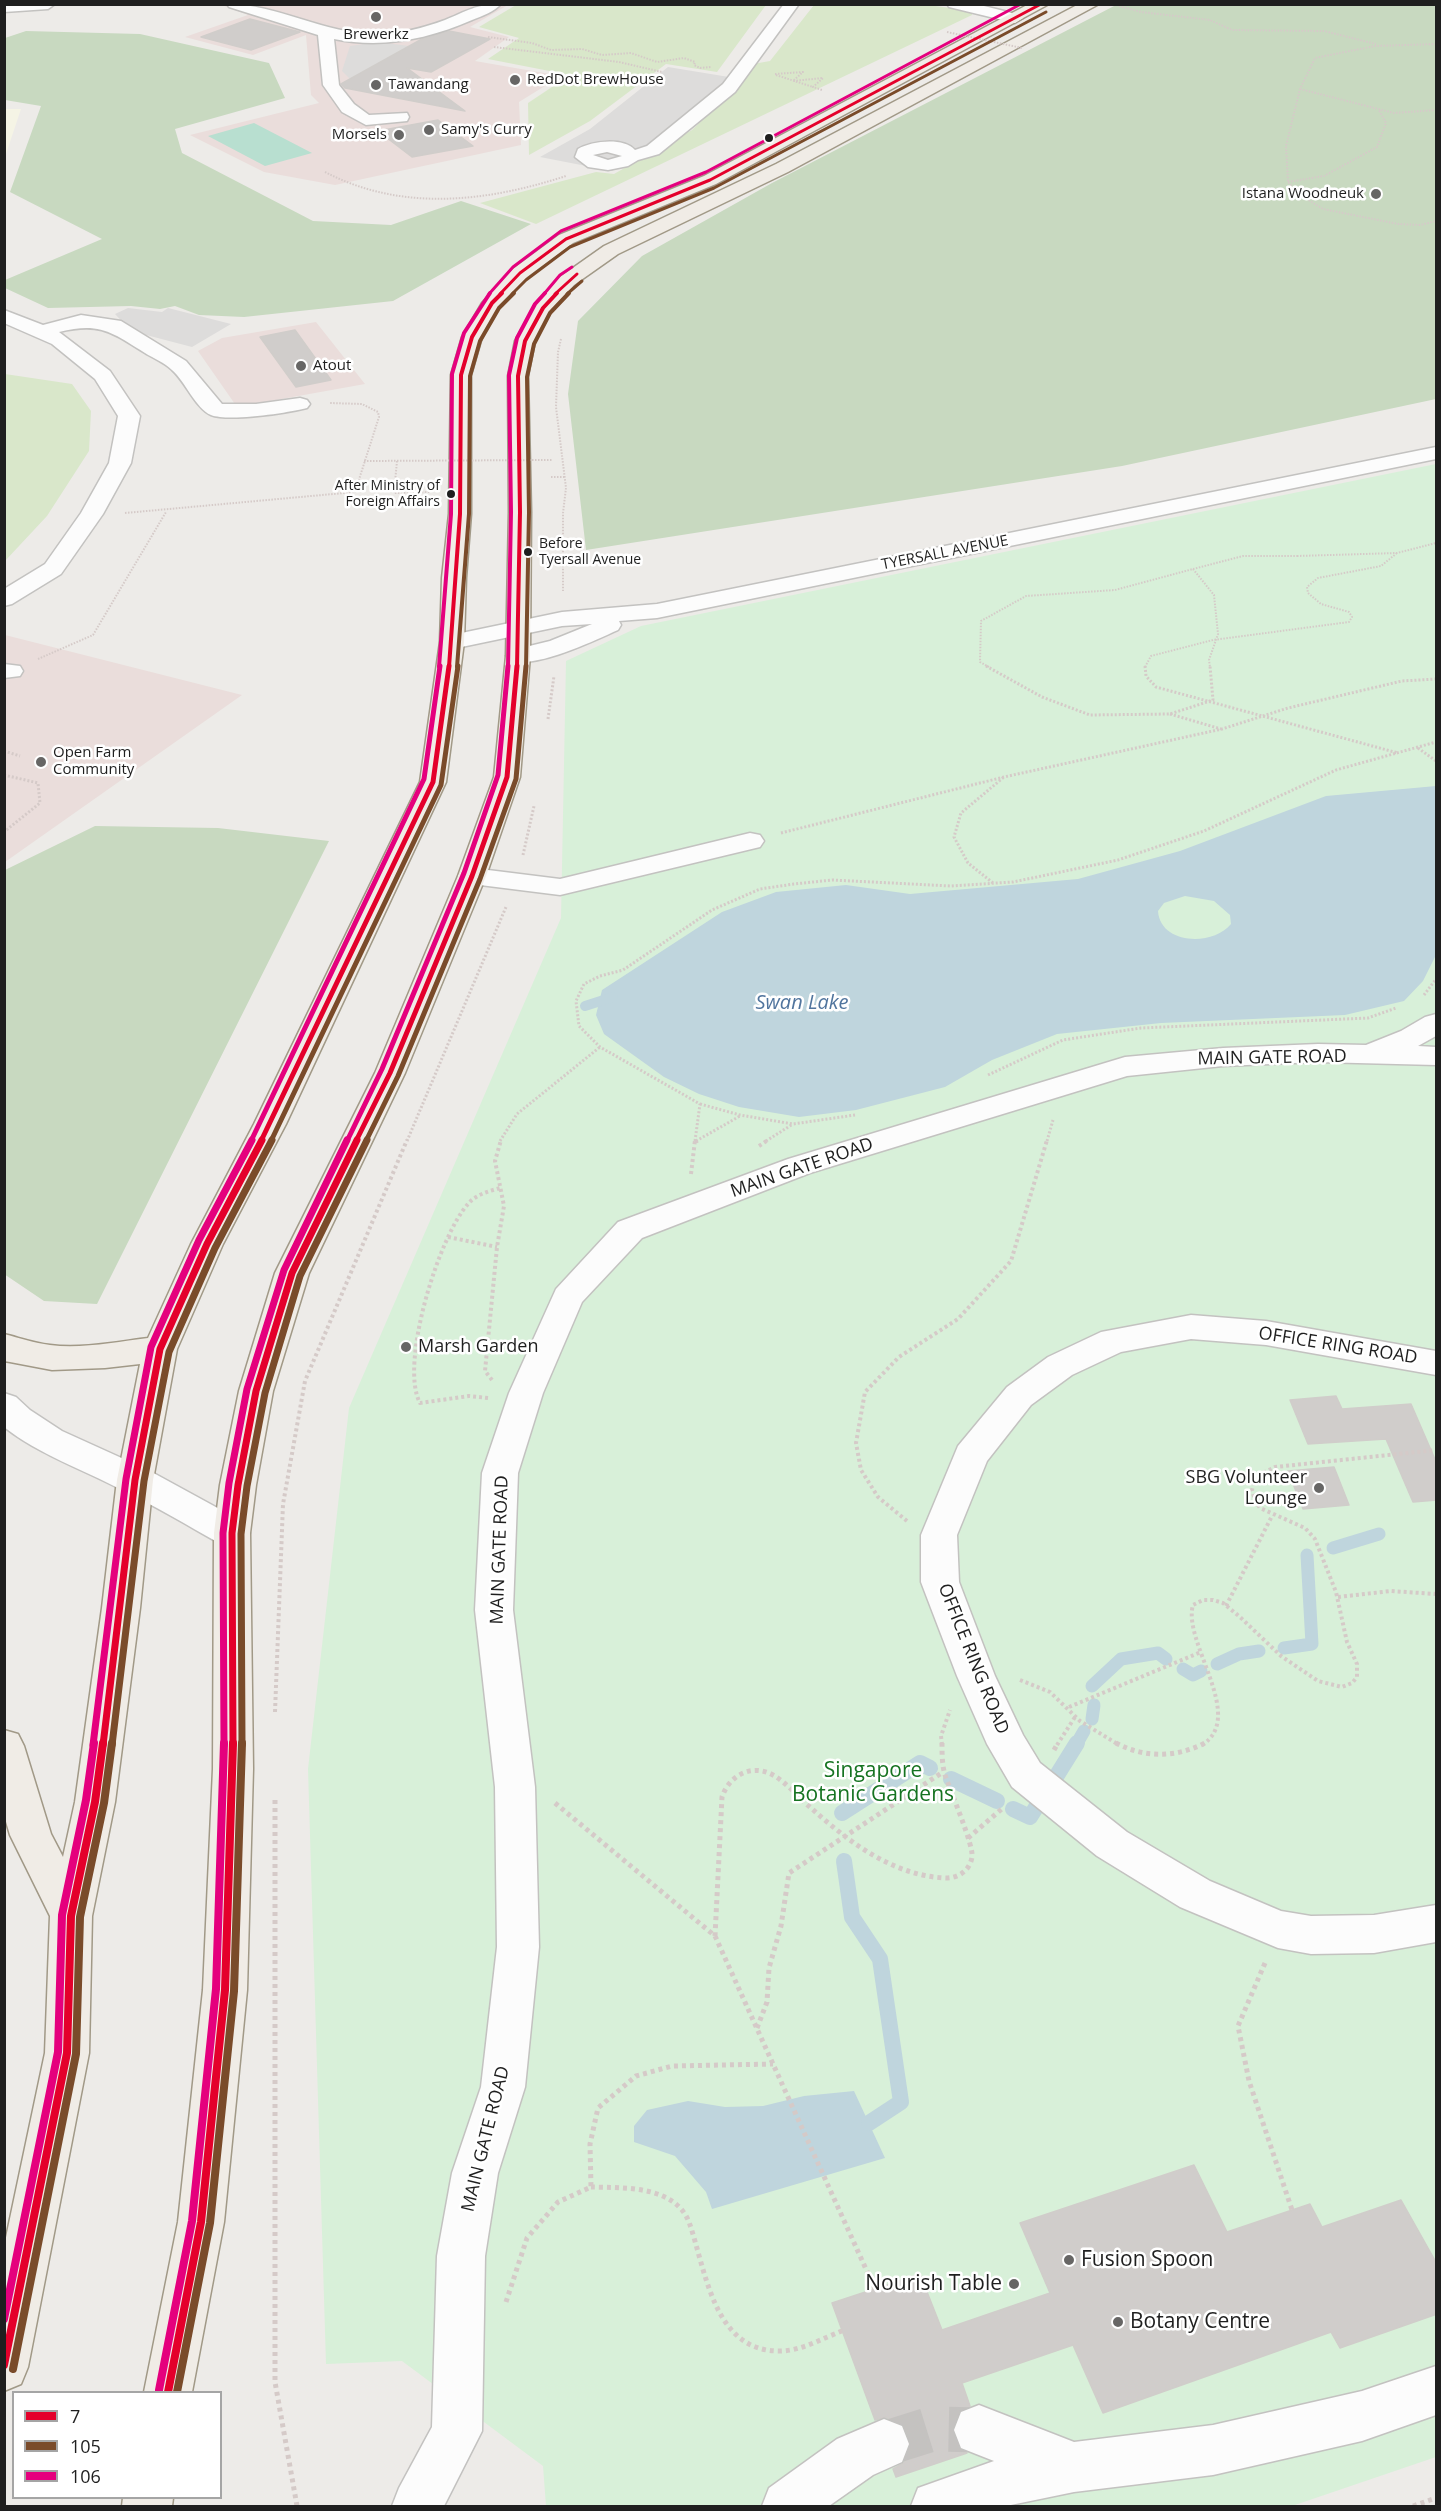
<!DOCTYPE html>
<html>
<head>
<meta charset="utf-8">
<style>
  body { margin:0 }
  #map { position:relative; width:1441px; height:2511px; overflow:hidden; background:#edebe8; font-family:"Open Sans",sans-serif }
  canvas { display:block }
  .frame { position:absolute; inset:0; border:6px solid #1f1f1f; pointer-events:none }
  .legend { position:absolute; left:12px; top:2391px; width:210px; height:108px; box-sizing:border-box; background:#fff; border:2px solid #a5a5a5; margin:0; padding:8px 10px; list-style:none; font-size:18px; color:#1f1f1f }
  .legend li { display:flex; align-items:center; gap:12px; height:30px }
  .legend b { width:30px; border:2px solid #a5a5a5 }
</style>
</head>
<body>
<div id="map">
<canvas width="1441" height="2511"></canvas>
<div class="frame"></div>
<ul class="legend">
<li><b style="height:8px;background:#e4002b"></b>7</li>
<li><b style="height:8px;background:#7a4b2a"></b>105</li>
<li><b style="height:8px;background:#e5007d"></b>106</li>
</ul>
</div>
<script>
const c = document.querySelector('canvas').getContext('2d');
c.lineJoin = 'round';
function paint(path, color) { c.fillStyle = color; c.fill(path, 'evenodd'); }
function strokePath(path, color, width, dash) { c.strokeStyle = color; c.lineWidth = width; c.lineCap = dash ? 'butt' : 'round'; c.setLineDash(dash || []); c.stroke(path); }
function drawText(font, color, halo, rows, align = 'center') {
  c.font = font + ' "Open Sans",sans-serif'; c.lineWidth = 5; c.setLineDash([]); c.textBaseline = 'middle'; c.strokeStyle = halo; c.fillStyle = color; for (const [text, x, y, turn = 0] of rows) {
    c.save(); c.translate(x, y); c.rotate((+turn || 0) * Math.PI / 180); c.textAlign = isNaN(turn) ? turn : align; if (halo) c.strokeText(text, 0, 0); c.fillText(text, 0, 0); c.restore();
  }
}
paint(new Path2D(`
  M222,5H508L470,27L509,37L475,61L561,76L519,102L521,145L335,185L264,172L190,135L319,103L311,95L306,35L253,55L185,37L248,15Z
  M316,322L365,384L237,407L198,351L222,338Z
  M5,635L242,695L5,862Z`), '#eadddb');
paint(new Path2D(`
  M5,109H21L5,157L4,109Z`), '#f5f4e5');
paint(new Path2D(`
  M921,4L972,11V15L536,224L480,203L596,172L614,174L692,130L734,89L753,64L770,61L814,5Z
  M516,5V4L766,5L717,72L666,64L590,121L529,155L528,103L570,75L488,59L519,38L479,27Z
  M5,374L72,384L91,411L89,451L47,516L5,561Z`), '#d9e7ca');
paint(new Path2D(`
  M1116,5H1436V399L1122,466L586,550L568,394L578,321L642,256L772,183Z
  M26,31L140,34L269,63L285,98L175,129L182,153L313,221L391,225L461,201L531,224L393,301L244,317L199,315L175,306L160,309L131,306L48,308L5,288V280L102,239L10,192L41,106L5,100V38Z
  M95,826L218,828L329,841L97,1304L44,1301L4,1274L5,870Z`), '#c8d9c0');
paint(new Path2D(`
  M1436,464V2457L1292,2506H546L543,2466L402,2361L326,2364L308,1769L349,1408L561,918L566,661L641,626Z`), '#d8f0d9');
paint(new Path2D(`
  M254,123L312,153L265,166L208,136Z`), '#b8dfd0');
paint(new Path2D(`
  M378,42L409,46L350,79L342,71L350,46Z
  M668,67L735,78L653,149L612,171L540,157L590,129Z
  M128,308L162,312L168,308L231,324L192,347L131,331L115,314Z`), '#dddcdb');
paint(new Path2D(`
  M1436,786V955L1423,981L1404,1001L1345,1015L1161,1023L1057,1034L992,1060L945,1087L856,1110L799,1117L739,1107L699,1094L664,1077L604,1034L596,1015L602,990L722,912L776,892L846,885L910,894L1078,879L1180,851L1326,796ZM1185,896L1214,901L1230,915L1231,924C1212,947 1160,944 1158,911L1164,903Z
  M854,2091L885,2158L712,2209L706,2192L675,2156L634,2142V2126L647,2110L688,2101L725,2107L763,2106L804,2096Z`), '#bfd5dd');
strokePath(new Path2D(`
  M585,1006L613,997`), '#bfd5dd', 10);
strokePath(new Path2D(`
  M1333,1548L1379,1534
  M1284,1648L1312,1644L1307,1555
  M1217,1664L1239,1654L1259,1651
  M1183,1669L1193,1675L1201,1671
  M1092,1686L1121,1659L1158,1653L1166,1659
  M1092,1719L1094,1705
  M1076,1745L1084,1731`), '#bfd5dd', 13);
strokePath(new Path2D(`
  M951,1779L997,1801
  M1054,1780L1077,1743
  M1013,1809L1030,1817L1040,1801
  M842,1813L920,1763L930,1768
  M844,1861L852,1917L880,1959L901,2102L869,2123`), '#bfd5dd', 16);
const building = new Path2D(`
  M250,19L300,32L251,50L201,37Z
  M449,31L490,39L431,72L407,68L465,111L345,88L341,84L422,39Z
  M438,120L473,146L412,157L378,131Z
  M295,330L331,380L296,387L260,337Z
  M1336,1396L1342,1409L1411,1404L1437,1464V1500L1413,1502L1386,1439L1308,1444L1290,1400Z
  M1334,1467L1349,1505L1303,1509L1288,1471Z
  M1194,2165L1227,2232L1310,2204L1322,2227L1401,2200L1437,2264V2314L1340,2348L1331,2332L1103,2413L1073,2345L962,2383L970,2406L959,2411L952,2431L959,2449L967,2453L896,2477L893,2469L904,2463L911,2443L903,2424L885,2417L875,2420L832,2303L920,2274L942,2330L1050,2293L1020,2223Z`);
paint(building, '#d0cdcb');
strokePath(building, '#d0cdca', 1.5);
strokePath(new Path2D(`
  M884,2444L932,2429L979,2430`), '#c4c2c0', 45, [45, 22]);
const minor = new Path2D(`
  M4,4H55L48,9L4,12Z
  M227,4C279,4 325,35 378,34C401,34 423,28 445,20C467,11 476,4 501,4C494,12 482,16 472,20C428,39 383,49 334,39L339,85L354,104L369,115L407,113L409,117L407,121L366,125L342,112L323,85L318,35L229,7Z
  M784,4H799L735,92L659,154L638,160L628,166L608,170L588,167L575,157L578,149C592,141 623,137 635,150L647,146L723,84ZM607,152L622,156L608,160L593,155Z
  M947,4H976L1020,15L1023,18L1015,23L949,7Z
  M4,310L43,325L81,315L121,321L186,361L222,404H256L300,398L307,400L310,404L307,408C287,413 229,422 211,415C196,409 185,381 172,370C165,363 153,358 145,353C111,332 100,322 59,332L110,371L140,416L131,463L103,514L61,574L12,604L4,606V589L45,564L81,513L109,463L118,416L95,379L52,344L4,323Z
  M1436,447V459L657,618L619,621L621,625L618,630C591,642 538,668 509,661L506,656L509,651L550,641L592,624L562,626L452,649L443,647L440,642L443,637L452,635L562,612L657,604Z
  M4,664L20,666L23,671L20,676L4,678Z
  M750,833L760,835L764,841L760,847L560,895L472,884L462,882L458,876L462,870L472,868L560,879Z
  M1436,1014V1036L1418,1046L1436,1047V1065L1318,1062L1223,1066L1127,1076L810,1173L642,1238L582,1302L543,1393L518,1473L513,1610L535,1787L539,1947L525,2087L498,2173L485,2256L482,2431L444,2506H392L399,2488L432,2427L437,2256L452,2173L481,2087L497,1947L495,1787L475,1610L482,1473L509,1393L556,1289L618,1222L788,1159L1125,1057L1223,1048L1318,1044L1366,1045L1401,1031L1425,1017Z
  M1191,1315L1266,1321L1436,1351V1375L1266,1345L1191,1339L1121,1352L1072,1375L1031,1405L987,1461L957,1535L959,1582L995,1676L1023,1735L1040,1763L1127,1832L1210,1881L1281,1911L1311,1916L1374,1915L1436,1905V1942L1374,1953L1311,1954L1278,1948L1180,1907L1097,1856L1012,1787L987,1744L957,1676L921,1582V1535L958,1446L1007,1387L1048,1357L1101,1332Z
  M4,1393L16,1397L30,1410L62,1431L148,1470L245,1523L250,1533L245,1543L232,1547L219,1543C187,1525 155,1506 122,1490C82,1469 40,1455 4,1427Z
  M1436,2366V2415L1362,2441L1213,2475L1074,2492L1006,2506H911L918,2488L994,2461L961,2448L954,2430L961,2412L979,2405L1074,2442L1213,2425L1362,2391Z
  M884,2419L902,2426L909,2444L902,2462L873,2475L829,2506H762L769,2488L837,2439Z`);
const major = new Path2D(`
  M1029,4H1049L716,184L573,243L527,277L500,306L482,337L471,375V514L466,578L464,642L446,782L286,1124L223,1244L177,1349L153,1480L140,1608L115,1802L92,1916L89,2053L28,2367L21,2384L4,2391V2247L45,2053L50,1916L10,1835L4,1815V1730L18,1734L24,1746L51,1834L63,1857L75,1802L102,1608L117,1480L140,1364L105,1368L52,1370L10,1362L4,1361V1334C20,1338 34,1343 50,1345C81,1349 116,1342 148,1338L191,1244L254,1124L420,782L440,642L442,578L449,514L451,375L462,337L482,303L513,269L559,235L704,176Z
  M1079,4H1099L788,172L618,254L574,285L552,310L535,341L528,376L531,512L530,656L520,777L486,876L405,1073L309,1273L273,1391L256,1485L250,1533L253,1769L247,1990L224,2222L192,2392H144L178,2222L203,1990L213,1769L214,1533L220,1485L239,1391L275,1273L375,1073L458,876L494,777L506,656L509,512L508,376L515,341L536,304L560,277L604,246L776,164Z
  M123,2498H173L172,2506H122Z`);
strokePath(minor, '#c3c2c0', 3);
strokePath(major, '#a19987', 3);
strokePath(new Path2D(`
  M1119,6L1141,12L1210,20L1232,30L1324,31L1376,44
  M488,37L532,43L551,50L582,49L602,55L631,53L657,62L684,58L695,62L694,65L700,68L711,67
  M1436,44L1375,46L1315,58L1300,89L1286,146L1288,182L1302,196L1323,209L1398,224L1420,225L1436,221
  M494,47L619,62L662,72
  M775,74L803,72L793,81L823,78L813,87L822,90
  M776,75L813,87
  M1300,89L1394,113L1436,110
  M325,172C402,212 486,202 566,176
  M1288,182L1324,176L1377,147L1386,123L1379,110
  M561,339L558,352L556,407L566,488L563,513V591
  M397,461L394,493L430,492
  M551,477H565
  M125,513L355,492L379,417L378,412L362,404L330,403
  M1297,556L1397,553L1436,543
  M38,659L93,635L166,512
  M1145,667L1151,656L1213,640L1349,622L1352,617L1349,612L1321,604L1308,593L1307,587L1318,578L1381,566L1397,553`), '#d5cac8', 2, [1.5, 1.5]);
strokePath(new Path2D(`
  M1145,666L1146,676L1156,687L1398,753
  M1170,714L1221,729
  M548,719L554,676
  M1418,748L1436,761
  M4,751L20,756
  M4,775L38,783L40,803L4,832
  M781,833L1004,777L1222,729L1288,708L1402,681L1436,679
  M523,855L534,806
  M993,883L968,863L954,837L961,813L1004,777
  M1424,995L1436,979
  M988,1075L1063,1040L1141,1028L1368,1018L1396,1008
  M700,1104L740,1115L793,1124L855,1115
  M407,1141L506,907
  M500,1141L517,1114L600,1047
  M695,1141L700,1104L600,1047L579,1026L576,1001L584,984L600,976L623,970L712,910L760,889L794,884L832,880L951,886L1013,882L1118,860L1204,831L1336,770L1436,742
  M696,1141L740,1116
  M766,1141L793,1124
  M1047,1141L1053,1120`), '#d5cac8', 3, [2, 2]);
strokePath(new Path2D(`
  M695,1142L699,1140
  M759,1146L768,1140
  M691,1174L695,1140
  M448,1237L497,1247
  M492,1380L485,1371L497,1247L504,1206L495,1161L501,1140
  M488,1398L469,1396L420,1403C399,1364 439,1236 468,1204C475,1195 489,1191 500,1188
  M907,1521L878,1497L861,1470L856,1443L865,1392L899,1357L958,1319L1011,1261L1047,1140
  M1338,1597L1391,1591L1436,1594
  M1226,1606L1272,1516
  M1020,1680L1050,1692L1080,1721L1119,1745
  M1069,1707L1201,1652
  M275,1712L283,1504L305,1381L407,1140
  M942,1745L941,1736L950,1710
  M1057,1745L1075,1717
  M1202,1745C1247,1717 1182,1642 1193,1605L1203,1600H1213L1223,1603L1240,1617L1281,1656L1318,1681L1342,1687L1352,1683L1357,1677V1664L1347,1642L1336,1592L1315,1539L1305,1528L1260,1508L1255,1500L1252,1490L1255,1477L1275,1467L1436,1450`), '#d5cac8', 4, [3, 3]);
strokePath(new Path2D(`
  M1116,1743C1144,1758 1176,1758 1205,1743
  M1054,1750L1058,1743
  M275,1800V2382L297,2506
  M555,1803L715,1936L875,2289
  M968,1838L1004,1807
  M715,1936L722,1797C729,1776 751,1763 773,1775C786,1782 799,1798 811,1808C849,1842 893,1876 946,1878C959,1878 970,1870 972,1857C974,1846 950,1790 945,1775C942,1765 942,1753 942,1743
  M1265,1963L1238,2026L1249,2081L1292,2210
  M757,2028L767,2002L769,1968L781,1926L789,1873L943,1772
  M591,2187C624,2188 674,2185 689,2222C706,2270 713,2352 780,2351C801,2351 823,2338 842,2331
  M506,2302L527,2238L558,2202L591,2187L590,2144L598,2108L636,2076L672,2066L773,2064
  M1413,2506L1436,2498`), '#d5cac8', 5, [4, 4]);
paint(minor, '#fcfcfc');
paint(major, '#f0ece6');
strokePath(new Path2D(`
  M947,32L1022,48
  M364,461L552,460
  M1193,569L1214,595L1218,634L1209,660L1210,667
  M1193,569L1243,556H1297
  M989,667L980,662L981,621L1026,596L1115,590L1193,569`), '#d5cac8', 2, [1.5, 1.5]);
strokePath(new Path2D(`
  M986,666L1042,697L1090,715L1170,714L1213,700L1210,666`), '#d5cac8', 3, [2, 2]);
strokePath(new Path2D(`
  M500,294L520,273L566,239L710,180L1041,4
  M555,294L577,274`), '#e4002b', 3);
strokePath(new Path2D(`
  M449,667L460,514L461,375L472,337L492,303L502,293
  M517,667L520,512L518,376L525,341L543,308L557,293`), '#e4002b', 4);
strokePath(new Path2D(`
  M261,1141L433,782L449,666
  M356,1141L390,1073L472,876L507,777L517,666`), '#e4002b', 5);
strokePath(new Path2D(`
  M103,1745L135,1480L160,1349L207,1244L262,1140
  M233,1745L232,1533L238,1485L256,1391L292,1273L357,1140`), '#e4002b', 7);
strokePath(new Path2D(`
  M4,2365L67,2053L71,1916L95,1802L103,1743
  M168,2392L201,2222L225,1990L233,1743`), '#e4002b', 8);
strokePath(new Path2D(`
  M512,294L526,280L570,247L714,188L1046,12
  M567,294L582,281`), '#7a4b2a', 3);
strokePath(new Path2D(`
  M457,667L469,514L470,376L480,341L499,308L514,293
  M526,667L529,512L527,377L534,344L550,313L569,293`), '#7a4b2a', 4);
strokePath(new Path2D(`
  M271,1141L441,785L458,666
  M366,1141L398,1076L480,879L516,779L526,666`), '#7a4b2a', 5);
strokePath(new Path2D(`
  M112,1745L144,1481L169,1352L215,1248L272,1140
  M242,1745L241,1534L247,1486L265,1393L300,1276L367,1140`), '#7a4b2a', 7);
strokePath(new Path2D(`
  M13,2369L76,2054L80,1917L104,1803L112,1743
  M177,2392L210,2223L234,1991L242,1743`), '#7a4b2a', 8);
strokePath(new Path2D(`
  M489,294L513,267L561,231L706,172L1021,4
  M544,294L560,275L572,267`), '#e5007d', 3);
strokePath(new Path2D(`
  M439,667L451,514L452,374L464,333L490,293
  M508,667L511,512L509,375L517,338L535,304L545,293`), '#e5007d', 4);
strokePath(new Path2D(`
  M251,1141L424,779L440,666
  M347,1141L382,1069L464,873L498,775L508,666`), '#e5007d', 5);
strokePath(new Path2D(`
  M93,1745L126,1479L151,1347L199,1240L252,1140
  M224,1745L223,1533L229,1483L247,1389L284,1270L347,1140`), '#e5007d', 7);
strokePath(new Path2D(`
  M4,2319L58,2052L62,1915L86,1800L94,1743
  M159,2390L192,2221L216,1989L224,1743`), '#e5007d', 8);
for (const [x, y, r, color] of [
  [376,17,6,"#676665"],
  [515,80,6,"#676665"],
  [376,85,6,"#676665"],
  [429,130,6,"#676665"],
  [399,135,6,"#676665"],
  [769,138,5,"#1f1f1f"],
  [1376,194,6,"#676665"],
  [301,366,6,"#676665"],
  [451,494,5,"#1f1f1f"],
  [528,552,5,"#1f1f1f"],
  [41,762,6,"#676665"],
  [406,1347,6,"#676665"],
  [1319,1488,6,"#676665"],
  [1069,2260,6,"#676665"],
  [1014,2284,6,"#676665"],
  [1118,2322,6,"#676665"]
]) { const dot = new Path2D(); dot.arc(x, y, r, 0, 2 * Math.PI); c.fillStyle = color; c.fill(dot); strokePath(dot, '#fff', 2); }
drawText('14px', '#1f1f1f', '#fff', [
  ["After Ministry of",440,486],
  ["Foreign Affairs",440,502],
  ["Before",539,544,"left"],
  ["Tyersall Avenue",539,560,"left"]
], 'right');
drawText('15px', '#1f1f1f', '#fff', [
  ["Brewerkz",376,35,"center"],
  ["RedDot BrewHouse",527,80],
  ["Tawandang",388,85],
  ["Samy's Curry",441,130],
  ["Morsels",387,135,"right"],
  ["Istana Woodneuk",1364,194,"right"],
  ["Atout",313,366],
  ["Open Farm",53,753],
  ["Community",53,770]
], 'left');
drawText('15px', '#1f1f1f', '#fff', [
  ["TYERSALL AVENUE",945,553,-11]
]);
drawText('18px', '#1f1f1f', '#fff', [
  ["MAIN GATE ROAD",1272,1058,-1],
  ["MAIN GATE ROAD",802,1168,-19],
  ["OFFICE RING ROAD",1338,1346,9],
  ["MAIN GATE ROAD",500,1550,-88],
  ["OFFICE RING ROAD",973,1659,68],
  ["MAIN GATE ROAD",486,2139,-76]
]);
drawText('18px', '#1f1f1f', '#fff', [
  ["Marsh Garden",418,1347],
  ["SBG Volunteer",1307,1478,"right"],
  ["Lounge",1307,1499,"right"]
], 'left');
drawText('italic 20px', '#51759e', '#fff', [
  ["Swan Lake",802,1003]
]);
drawText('21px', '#167321', '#fff', [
  ["Singapore",873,1771],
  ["Botanic Gardens",873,1795]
]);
drawText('21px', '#1f1f1f', '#fff', [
  ["Fusion Spoon",1081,2260],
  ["Nourish Table",1002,2284,"right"],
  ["Botany Centre",1130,2322]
], 'left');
</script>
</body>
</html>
